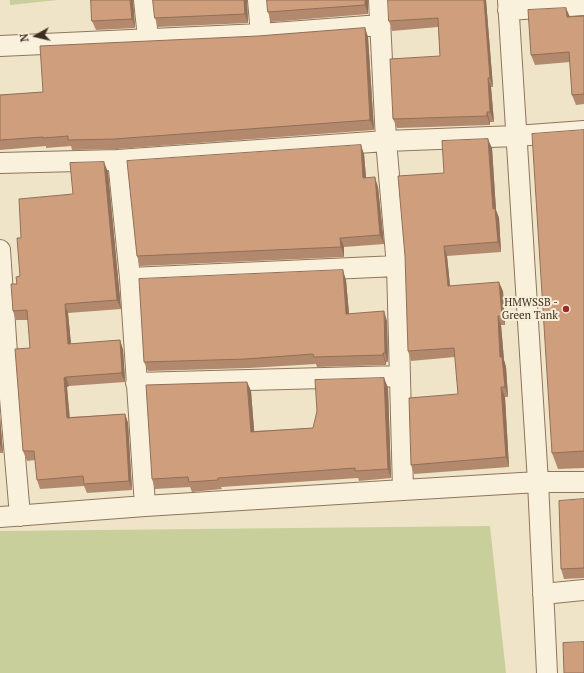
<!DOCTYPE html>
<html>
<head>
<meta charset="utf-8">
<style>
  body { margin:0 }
  #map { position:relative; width:584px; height:673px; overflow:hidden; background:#f0e4c8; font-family:"PT Serif",serif }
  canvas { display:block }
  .north { position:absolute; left:16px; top:16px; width:40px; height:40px; -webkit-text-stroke:3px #f7eed8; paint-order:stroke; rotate:262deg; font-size:11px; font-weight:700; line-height:16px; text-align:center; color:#3d2e20 }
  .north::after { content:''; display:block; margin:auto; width:14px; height:18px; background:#3d2e20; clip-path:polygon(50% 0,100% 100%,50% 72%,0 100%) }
</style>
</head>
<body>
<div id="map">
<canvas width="584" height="673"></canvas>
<div class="north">N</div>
</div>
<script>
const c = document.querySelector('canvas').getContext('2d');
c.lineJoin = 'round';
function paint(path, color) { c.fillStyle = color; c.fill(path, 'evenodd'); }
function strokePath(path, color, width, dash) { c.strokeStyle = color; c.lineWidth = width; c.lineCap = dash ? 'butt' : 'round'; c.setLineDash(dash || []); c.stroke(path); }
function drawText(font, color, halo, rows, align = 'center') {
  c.font = font + ' "PT Serif",serif'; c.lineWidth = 4; c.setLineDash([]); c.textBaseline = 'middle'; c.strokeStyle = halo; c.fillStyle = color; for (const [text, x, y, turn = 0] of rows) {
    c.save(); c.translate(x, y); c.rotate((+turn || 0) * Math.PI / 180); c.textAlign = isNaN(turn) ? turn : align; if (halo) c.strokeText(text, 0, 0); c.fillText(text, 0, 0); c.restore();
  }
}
paint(new Path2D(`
  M10,0H58L10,5Z
  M490,526L506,673H0V531Z`), '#c9cf9b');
const minor = new Path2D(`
  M144,0L148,38
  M258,0L261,34
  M379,0L386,141L397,266L403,490
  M508,0L538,482L547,673
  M508,10L584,5
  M0,46L261,34L381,25
  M118,160L130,278L145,506
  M0,163L118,160L386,141L516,136L584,131
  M0,250L10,398L20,516
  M130,278L397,266
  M136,383L400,376
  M0,517L145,506L403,490L538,482H584
  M543,594L584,590`);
strokePath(minor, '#8d765c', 22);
strokePath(minor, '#faf1dc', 20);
paint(new Path2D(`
  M91,0H133L135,28L96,30L92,21Z
  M153,0H247L248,23L158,27L155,18Z
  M267,0H368V14L271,22L268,12Z
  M486,0L493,87H491L494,122H490V125L397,128L393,119L440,56L438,27L392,31L389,21Z
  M566,8L569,17L584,16V104L576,105L572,95L570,62L535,65L531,55Z
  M365,28L368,37L374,130L117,149L72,150L71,146L46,148V146L0,150V95L43,92L258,36Z
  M584,130V468L558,469L552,453Z
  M492,148L496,210L499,218L501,252L447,256L450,286L503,291L505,325H501L504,360L506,367L508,397H505L509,467L414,474L411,465L458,394L455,357L411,361L408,351L444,173Z
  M364,154L366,178L378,187L384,244L344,247V257L140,266L137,256Z
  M108,172L121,309L68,313L71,344L120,340L123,350L125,380V382L69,386L67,387L70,417L125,414L128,423L132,490L87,493L84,486L40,489L37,480L35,460L27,461L23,451L30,348L28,320H16L13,311L17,284L20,276L21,238L73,194Z
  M346,280L349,314L387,321L388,362H386V365L317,367L316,364L249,368L148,371L144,362Z
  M384,378L388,388L391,478L359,481L358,478L221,487L222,489L192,492L190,487L155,489L152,479L247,382L251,391L254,431L313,428Z
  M0,416L3,453H0Z
  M584,499V578L564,579L561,569Z`), '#b2896c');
paint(new Path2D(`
  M130,0H133L135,28L132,19Z
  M244,0H247L248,23L245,14Z
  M365,0H368V14L365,5Z
  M484,0H486L493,87L490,78Z
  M566,8L570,17H567Z
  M365,28L368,37L374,130L370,120Z
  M488,78L491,87L494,122L490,112Z
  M487,112L490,122V125L487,116Z
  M488,139L492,148L496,210L499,218L501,252L498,242L493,209Z
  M361,145L364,154L367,188L363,178Z
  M104,162L108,172L121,309L117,300Z
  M375,177L378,187L384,244L380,235Z
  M340,238L344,247V257L341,247Z
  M444,246L447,256L451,295L448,286Z
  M343,270L346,280L350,324L346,314Z
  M499,282L503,291L505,325L502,316Z
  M65,304L68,313L72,354L68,344Z
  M384,311L387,321L388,362L385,353Z
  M498,316L501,325L504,360L506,367L508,397L505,387L500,357Z
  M120,340L123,350L125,380V382L121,373Z
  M383,353L386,362V365L383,355Z
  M66,377L69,386L67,387L70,427L67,418L64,378Z
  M384,378L388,388L391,478L388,469Z
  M247,382L251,391L255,441L251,432Z
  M501,387L505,397L509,467L506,457Z
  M125,414L128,423L132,490L129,481Z
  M0,416L3,453L0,444Z`), '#916f58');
const building = new Path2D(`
  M91,0H130L132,19L92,21Z
  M153,0H244L245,14L155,18Z
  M267,0H365V5L268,12Z
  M388,0H484L490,78H488L490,112H487V116L393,119L390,59L440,56L438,18L389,21Z
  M566,8L567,17L584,16V94L572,95L569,52L531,55L528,10Z
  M365,28L370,120L114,139L68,140V136L43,138V137L0,140V95L43,92L40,46L258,36Z
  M584,130V451L552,453L532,134Z
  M488,139L493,209L495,208L498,242L444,246L448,286L499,282L502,316H498L500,357H502L505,387H501L506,457L411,465L409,398L458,394L454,348L408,351L405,256L398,176L444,173L442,141Z
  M361,145L363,178L375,177L380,235L340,238L341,247L137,256L127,161Z
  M104,162L117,300L65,304L68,344L120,340L122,371L121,373L66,377L64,378L67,418L125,414L129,481L84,484L83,476L37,480L34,451H23L15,349L30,348L27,310L13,311L11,284H17L16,277L20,276L17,238H21L19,199L73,194L70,163Z
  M343,270L346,314L384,311L385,353H383V355L314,357L313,354L246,359L144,362L139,279Z
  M384,378L388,469L355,471V468L218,478V480L189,482L188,477L152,479L146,385L247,382L251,432L313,428L317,411L315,380Z
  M584,499V568L561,569L559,501Z
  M584,642V673H564L563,643Z`);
paint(building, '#cf9f7d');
strokePath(building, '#916f58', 1);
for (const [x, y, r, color] of [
  [566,309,4,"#9e2a2b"]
]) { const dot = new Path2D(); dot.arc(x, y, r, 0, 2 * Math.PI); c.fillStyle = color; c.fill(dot); strokePath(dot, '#f7eed8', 1.5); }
drawText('11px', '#3d2e20', '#f7eed8', [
  ["HMWSSB -",558,303],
  ["Green Tank",558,316]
], 'right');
</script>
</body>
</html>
